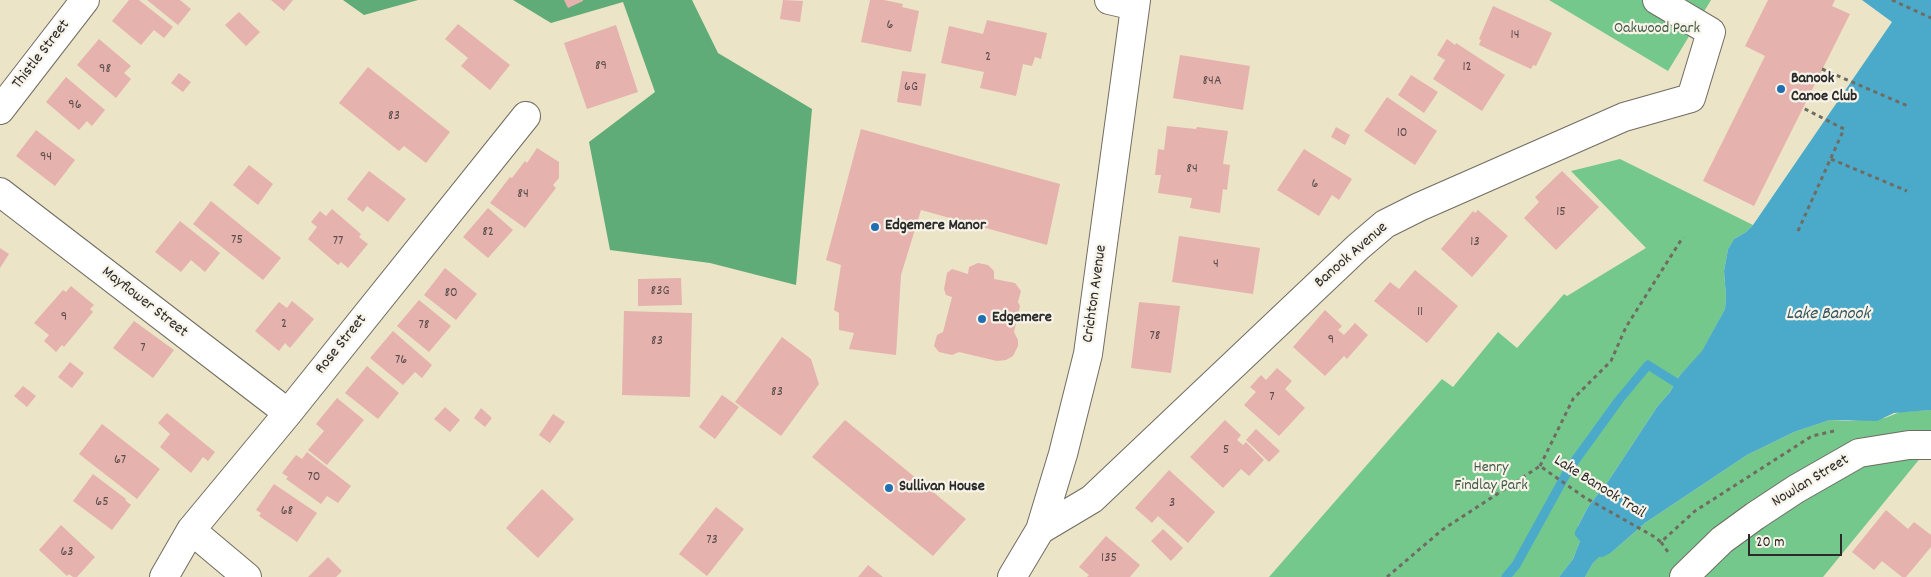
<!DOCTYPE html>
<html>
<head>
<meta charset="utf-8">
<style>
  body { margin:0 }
  #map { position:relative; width:1931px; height:577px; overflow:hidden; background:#ece4c7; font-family:Dekko,sans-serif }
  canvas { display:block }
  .scale { position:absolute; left:1748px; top:534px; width:94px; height:22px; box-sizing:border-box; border:2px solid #2b2b2b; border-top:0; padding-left:6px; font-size:15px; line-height:18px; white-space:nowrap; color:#2b2b2b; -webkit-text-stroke:4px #f7f3e8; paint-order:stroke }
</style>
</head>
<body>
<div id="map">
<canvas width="1931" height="577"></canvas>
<div class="scale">20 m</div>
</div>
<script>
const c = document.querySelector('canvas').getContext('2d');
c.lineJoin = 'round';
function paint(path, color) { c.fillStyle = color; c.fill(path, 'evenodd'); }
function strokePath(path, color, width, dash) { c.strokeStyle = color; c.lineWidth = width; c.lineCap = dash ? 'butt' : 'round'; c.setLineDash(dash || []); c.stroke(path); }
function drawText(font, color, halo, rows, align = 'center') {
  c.font = font + ' Dekko,sans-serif'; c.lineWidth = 4.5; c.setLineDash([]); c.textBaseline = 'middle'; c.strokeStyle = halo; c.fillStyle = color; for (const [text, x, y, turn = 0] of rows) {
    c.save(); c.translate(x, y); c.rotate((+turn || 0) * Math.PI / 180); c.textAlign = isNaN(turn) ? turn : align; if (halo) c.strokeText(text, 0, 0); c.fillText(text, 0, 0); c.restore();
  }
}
paint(new Path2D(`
  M1549,0H1711L1668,71Z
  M1620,159L1753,225L1746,232L1734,239L1728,249L1724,271L1726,297L1725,309L1702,352L1680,375L1670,392L1657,407L1609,480L1588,507L1578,526L1580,541L1573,559L1559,577H1269L1442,379L1453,387L1498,332L1517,348L1564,294L1567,296L1646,248L1571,171Z
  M1931,410V445L1823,577H1585L1593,563L1599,556L1612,552L1645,523L1747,455L1794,432L1830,420L1849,421L1885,418L1900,412Z`), '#74c88c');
paint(new Path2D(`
  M343,0H418L364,15Z
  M513,0H692L718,53L812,109L796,285L710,263L610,250L589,142L655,92L623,2L551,23Z`), '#5fac78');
paint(new Path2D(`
  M1862,0H1931V410L1894,413L1877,421L1830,420L1794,432L1747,455L1645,523L1612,552L1603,557H1599L1593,563L1585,577H1559L1573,559L1580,541L1575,535V532L1588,507L1609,480L1657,407L1670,392L1680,375L1702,351L1725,309L1726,297L1724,271L1728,249L1734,239L1746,232L1753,225L1892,22Z`), '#4baaca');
strokePath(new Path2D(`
  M1506,577L1516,565L1569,469L1619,400L1648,365L1675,382`), '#4baaca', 9);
paint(new Path2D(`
  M129,0H139L173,27L164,38L154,30L141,45L112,21Z
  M147,0H180L191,9L178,25Z
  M271,0H293L284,11Z
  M564,0H583V1L568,8Z
  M783,0L803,1L800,22L780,19Z
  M870,0H884L903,4L902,7L919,11L911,52L861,42Z
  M1768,0H1835L1832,6L1850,14L1754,206L1703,181L1765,56L1745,46Z
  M1493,6L1552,33L1536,66L1533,65L1531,69L1479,45L1481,40L1479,39Z
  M239,12L260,32L246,46L225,25Z
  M987,20L1047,33L1041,59L1035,57L1032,66L1023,64L1016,96L980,88L984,72L941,63L949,26L983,34Z
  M458,24L510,65L490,90L461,66L468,58L445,39Z
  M616,25L638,92L587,109L564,43Z
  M99,39L131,66L124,73L131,79L116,98L77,65Z
  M1447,39L1455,45L1456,43L1505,75L1482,111L1433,79L1445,60L1437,55Z
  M1180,55L1250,66L1243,110L1173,98Z
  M368,67L450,132L426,163L404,146L399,151L339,103Z
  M902,71L926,74L921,106L897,102Z
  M179,73L191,82L183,92L171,83Z
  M1411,75L1438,92L1424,113L1398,95Z
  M66,77L105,110L92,126L87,121L79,130L46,102Z
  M1387,97L1437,131L1415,165L1364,131Z
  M1167,126L1196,129L1197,127L1228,131L1223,164L1230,165L1227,190L1223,189L1220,213L1190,208L1192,198L1158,193L1161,175H1155L1158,149L1164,150Z
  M1336,127L1350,135L1345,145L1331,137Z
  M861,129L1060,184L1047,245L921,210L901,275L896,355L849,349L854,333L839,330V313L834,310L841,265L826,260Z
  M36,130L75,160L55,186L16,156Z
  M537,148L559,162V178L553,185L556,188L525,228L490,203L510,177L512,178L525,161L527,163Z
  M1304,149L1352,179L1339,200L1332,195L1319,216L1277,190Z
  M249,165L273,184L258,205L233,185Z
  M369,171L406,199L388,222L367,206L363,212L347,199Z
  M1562,171L1599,207L1556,250L1524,218L1539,202L1535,197Z
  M211,201L281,258L263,280L193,224Z
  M488,208L513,230L488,258L463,237Z
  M332,209L361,234L359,237L368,244L348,268L341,262L338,265L308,239L317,227L311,222L320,211L326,216Z
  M1478,210L1508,236L1472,277L1441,249L1473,211L1475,213Z
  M180,221L220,253L205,272L191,260L181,272L155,252Z
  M1179,236L1260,248L1253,294L1172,282Z
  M0,248L9,254L0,268Z
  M978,263L988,265L994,271V279L1015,283L1021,291L1018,302L1020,306L1014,332L1018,340V346L1013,356L1006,360L997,361L959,352L952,355L939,352L934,346L937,335L943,332L952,297L946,295L944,289L947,273L952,269L968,274L969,267Z
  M445,268L477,294L456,320L424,295Z
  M1415,270L1458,306L1427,343L1374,301L1390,282L1399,289Z
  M681,278L682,305L638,306V279Z
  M71,286L94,305L90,309L93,312L64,347L62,345L56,352L44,341L49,335L34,323L63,290L66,292Z
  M419,300L451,326L429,352L397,326Z
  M292,301L314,319L290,348L285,343L279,351L255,331L279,302L287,308Z
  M1139,302L1180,306L1171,373L1131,368Z
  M1325,310L1342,326L1338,330L1344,335L1355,323L1368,335L1347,359L1344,356L1325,376L1293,347Z
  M624,311L692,313L690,397L622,395Z
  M134,321L174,350L153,378L113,348Z
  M393,331L432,365L422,378L415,372L403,385L370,358Z
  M782,337L811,359L819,384L781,436L735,402Z
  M70,362L84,373L72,388L58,377Z
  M367,366L399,393L378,419L345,393Z
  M1277,368L1292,381L1285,389L1305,408L1279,436L1244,405L1256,392L1250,387L1261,375L1266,380Z
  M23,386L36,396L27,407L14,396Z
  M722,395L739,407L715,439L699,427Z
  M337,398L364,420L327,465L308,450L324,431L316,424Z
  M445,407L460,420L450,432L434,419Z
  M481,408L492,418L485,427L474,418Z
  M167,413L215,452L208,461L203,457L191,473L160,447L170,434L158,423Z
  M553,414L565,422L550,443L539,435Z
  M845,420L966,519L933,556L812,457Z
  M1225,420L1241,435L1237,440L1243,445L1246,442L1264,460L1249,476L1241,469L1223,488L1190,457Z
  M102,424L160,469L137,499L79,454Z
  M1256,429L1280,451L1269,462L1246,440Z
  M307,452L351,486L338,503L327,496L321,504L286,479L288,477L282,473L296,455L302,459Z
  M1169,470L1215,512L1188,543L1158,516L1152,523L1135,508Z
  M93,474L126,499L125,500L131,505L112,530L73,501Z
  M274,484L317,513L297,542L259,516L261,513L256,510Z
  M542,489L574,519L538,558L506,528Z
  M716,507L744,529L707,576L679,554Z
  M1886,510L1908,529L1914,522L1931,535V547L1906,577H1902L1882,561L1874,570L1852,552Z
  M61,525L95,557L77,577H73L69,574L67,576L39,550Z
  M1163,529L1183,548L1171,561L1151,541Z
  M1106,536L1140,565L1130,577H1087L1089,575L1079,567Z
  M328,557L342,571L336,577H308Z
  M868,565L883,577H858Z`), '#e5b2ae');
const minor = new Path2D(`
  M1109,0L1135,6
  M0,110L85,0
  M0,192L288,413
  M191,530L247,577
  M1040,530L1092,499L1358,247L1385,224L1419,207L1624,117L1691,98L1711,32L1657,0
  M164,577L191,530L288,413L526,116
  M1012,577L1040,530L1063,454L1088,354L1136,0
  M1684,577L1722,540L1755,516L1796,489L1859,453L1909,445H1931`);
strokePath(minor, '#6f6c62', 30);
strokePath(new Path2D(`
  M1892,0L1931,18
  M1822,69L1910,107
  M1831,159L1907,191
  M1798,231L1844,129L1803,108
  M1540,466L1573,399L1611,361L1626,327L1683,237
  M1661,542L1668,552
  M1387,577L1442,530L1540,466L1584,497L1653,536L1661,542L1695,511L1812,436L1834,431`), '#6f6c62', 3, [4, 4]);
strokePath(minor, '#fff', 28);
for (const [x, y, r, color] of [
  [1781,89,5,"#1f6fb2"],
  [875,227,5,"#1f6fb2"],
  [982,319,5,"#1f6fb2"],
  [889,488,5,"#1f6fb2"]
]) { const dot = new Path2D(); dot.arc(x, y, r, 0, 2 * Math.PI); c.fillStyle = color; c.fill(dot); strokePath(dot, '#f7f3e8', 2); }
drawText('14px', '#5a4d4c', null, [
  ["6",890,26],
  ["14",1515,36],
  ["2",988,58],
  ["89",601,67],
  ["12",1467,68],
  ["98",105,70],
  ["84A",1212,82],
  ["6G",911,88],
  ["96",75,106],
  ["83",394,117],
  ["10",1402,134],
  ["94",46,158],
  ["84",1192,170],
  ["6",1315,185],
  ["84",523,195],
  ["15",1561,213],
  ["82",488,233],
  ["75",237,241],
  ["77",338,242],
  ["13",1475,243],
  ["4",1216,265],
  ["83G",660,292],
  ["80",451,294],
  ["11",1420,313],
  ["9",64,318],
  ["2",284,325],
  ["78",424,326],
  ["78",1155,337],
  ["9",1331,341],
  ["83",657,342],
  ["7",143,349],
  ["76",401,361],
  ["83",777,393],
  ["7",1272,398],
  ["5",1226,451],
  ["67",120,461],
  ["70",314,478],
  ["65",102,503],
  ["3",1172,504],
  ["68",287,512],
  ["73",712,541],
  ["63",67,553],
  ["135",1109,559]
]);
drawText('16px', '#415a48', '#f7f3e8', [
  ["Oakwood Park",1657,30],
  ["Henry",1491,469],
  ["Findlay Park",1491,487]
]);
drawText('16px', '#2b2b2b', '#f7f3e8', [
  ["Thistle Street",42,55,-52],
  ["Banook Avenue",1352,256,-41],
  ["Crichton Avenue",1096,294,-82],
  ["Mayflower Street",144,303,38],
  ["Rose Street",342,345,-51],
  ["Nowlan Street",1811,482,-31],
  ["Lake Banook Trail",1599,488,32]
]);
drawText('bold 16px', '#2b2b2b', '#f7f3e8', [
  ["Banook",1791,80],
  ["Canoe Club",1791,98],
  ["Edgemere Manor",885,227],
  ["Edgemere",992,319],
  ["Sullivan House",899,488]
], 'left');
drawText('italic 18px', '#365763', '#f7f3e8', [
  ["Lake Banook",1828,316]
]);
</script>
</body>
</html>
